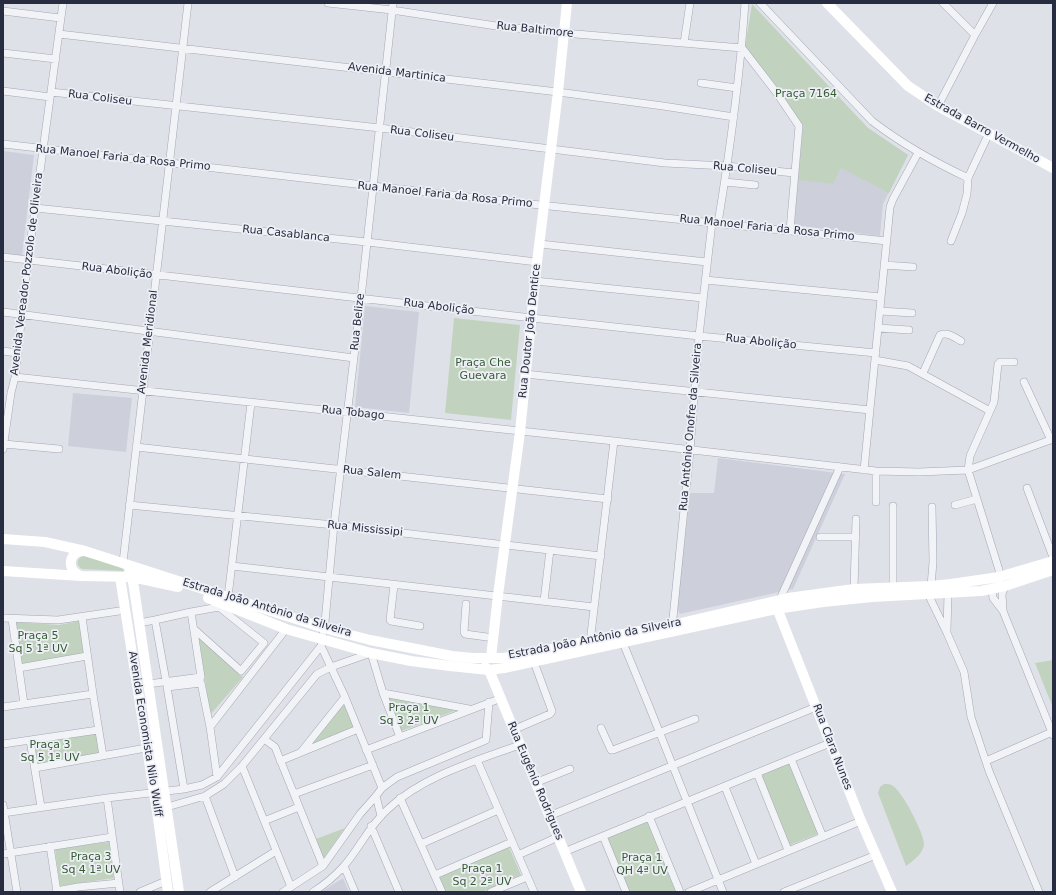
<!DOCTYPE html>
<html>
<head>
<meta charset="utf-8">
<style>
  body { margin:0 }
  #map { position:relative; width:1056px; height:895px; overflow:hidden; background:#dfe1e9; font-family:"DejaVu Sans",sans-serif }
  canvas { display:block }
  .frame { position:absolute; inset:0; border:4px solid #272c40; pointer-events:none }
</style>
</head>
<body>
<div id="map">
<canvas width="1056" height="895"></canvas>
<div class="frame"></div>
</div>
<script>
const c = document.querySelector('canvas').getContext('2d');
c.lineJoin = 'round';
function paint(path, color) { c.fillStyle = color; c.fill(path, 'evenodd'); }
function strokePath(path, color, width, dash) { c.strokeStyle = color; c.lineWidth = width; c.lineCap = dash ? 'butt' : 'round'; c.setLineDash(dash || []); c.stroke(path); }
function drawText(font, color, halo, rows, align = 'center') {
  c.font = font + ' "DejaVu Sans",sans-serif'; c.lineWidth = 3.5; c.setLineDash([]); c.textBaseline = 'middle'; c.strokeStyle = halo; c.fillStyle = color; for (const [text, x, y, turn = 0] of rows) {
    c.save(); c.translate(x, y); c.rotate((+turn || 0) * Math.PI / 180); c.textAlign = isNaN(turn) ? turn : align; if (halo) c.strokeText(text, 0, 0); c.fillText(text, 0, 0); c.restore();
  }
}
paint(new Path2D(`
  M837,96L868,128L908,155L883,204L880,236L794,225L803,128Z
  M3,151L34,155L22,256L3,254Z
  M365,306L419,312L409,413L355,407Z
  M73,393L132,398L126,452L68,446Z
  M718,458L845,474L793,589L680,614L677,609L690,493H714Z
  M343,878L349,892H321Z`), '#cdd0db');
paint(new Path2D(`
  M752,4L868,128L908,155L889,193L841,168L833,184L798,180L803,128L745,47Z
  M454,318L520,325L511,420L445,413Z
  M83,556L120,565L124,571L82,569C76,565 76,559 83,556Z
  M79,621L84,654L22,664L15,622L59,625Z
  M199,638L243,677L210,715Z
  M1053,660V708L1035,663Z
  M388,697L457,710L401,731Z
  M344,703L355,727L309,746Z
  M96,733L99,754L38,765L34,743Z
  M790,763L818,834L790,845L761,775Z
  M884,784C887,784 891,784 893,786C902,791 924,833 924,844C923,854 914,860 906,866L878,793L880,787Z
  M647,821L677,892H629L606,838Z
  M345,828L323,859L316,839Z
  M109,842L114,878L60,886L55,849Z
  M509,847L521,875L482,892H445L439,877Z`), '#c1d3bf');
const street = new Path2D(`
  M328,3L392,10L496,26L564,33L742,48L776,92L799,126L790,230
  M760,3L872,121C902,144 934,162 968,178
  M943,3L975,35
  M3,11L60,18
  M59,34L558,92L663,106L734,117
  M684,43L690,3
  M3,53L56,59
  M701,83L737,88
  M3,91L50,97
  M51,92L380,128L665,163L727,166L794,173
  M938,106L975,35L993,3
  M3,144C182,165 361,186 540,205C656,218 771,228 887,241
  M725,182L755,185
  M35,208L367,242L537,262
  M718,223C730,150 740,77 745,3
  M951,241L962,213L967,194L968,178L989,133
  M540,244L707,262
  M3,257L532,318L699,336L876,353
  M884,265L913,267
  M705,280L881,297
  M535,281L703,298
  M880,311L912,313
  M3,312L354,358
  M878,328L909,330
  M3,351L17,353
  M875,360L908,366L990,411L970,456L968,470L999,570V577
  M923,373L940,335C948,332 954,337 961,341
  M525,374L870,410
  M15,377L614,441L876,471L919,472L968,470L1053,439
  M1024,382L1051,440
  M990,411L994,402L998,364L1000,362H1014
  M4,444L59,449
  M136,447L608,499
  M3,449L11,393L15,377L28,260L63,3
  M864,470L890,207L893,199L918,153
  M876,471V502
  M1027,488L1053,557
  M129,505L334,525L601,556
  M955,505L977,499
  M893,506V587
  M820,537H856
  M123,562L188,3
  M232,566L594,607
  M394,585L390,620L391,621L420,626
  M931,586L933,562L932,507
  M1005,586L1002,594L1003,611L1053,735
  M854,589L856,519
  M992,589L993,598L1003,611
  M928,594L947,633L964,672L971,717L989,771L1039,892
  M228,597L251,403
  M780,599L840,467
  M544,601L550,550
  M466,604L464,632L465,634L494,638
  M191,612L219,607L264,643L241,671L194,629
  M82,617L93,694L103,756
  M3,618L58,620L126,610
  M12,619L24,704
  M139,623L155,620
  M672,628L690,450L699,336L712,222
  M947,631L948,593
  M621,638L649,706L723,892
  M591,641V634L614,441
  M321,646L345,697L382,788
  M19,668L87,656
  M148,684L201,677L191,612L155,620L166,681
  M383,693L469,709
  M3,707L93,694
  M210,727L286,629
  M601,728L611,750H613L695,719
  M513,730L550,714L552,711L534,662
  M264,739L275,747L323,866
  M30,740L41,807
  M3,744L98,730
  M366,750L499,699
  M301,752L345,697
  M791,759L823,837
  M477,760L534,892
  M280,761L358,729
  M986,761L1052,732
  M242,766L291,887
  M35,768L146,748
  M757,773L788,850
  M535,783L570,769
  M725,787L756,864
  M184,789L167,687L201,683L210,727L217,777
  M294,794L373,765
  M205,796L235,877
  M376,796L381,816
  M107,798L120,892
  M400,798L442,892
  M3,805L17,892
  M167,807L205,796L224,784L242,766L317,674L331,667L371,653L383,693L400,737
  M3,813L107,798L184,789L202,785L217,777L321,646L325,622L334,525L361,298L393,3
  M549,816L816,707
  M649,816L680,892
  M264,821L299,807
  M371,826L399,892
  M603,836L626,892
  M421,844L498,810
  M50,846L57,892
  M564,852L830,743
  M3,854L112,837
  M518,855L558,837
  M344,866L355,892
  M435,875L512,842
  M56,891L78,887L119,883
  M140,892L166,881
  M210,892L276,851
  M283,892L323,866L360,814L376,796L382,788L397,777L486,740L489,702
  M313,892C324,885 334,877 343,867C360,848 368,827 388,809C423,776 476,761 519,745
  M491,892L527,877
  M689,892L861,821
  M784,892L876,855`);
strokePath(street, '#a4a7b3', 8);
strokePath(street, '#f2f3f7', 7);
strokePath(new Path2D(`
  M827,3L908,86L938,106L1053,168
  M3,539L45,542L85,551L324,628L370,640L452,656L472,658H503L530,654L602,638L672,625L788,598L854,589L931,586L951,584L999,577L1053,561
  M3,571L81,576L132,577L178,587
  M129,572L132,577L134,588L179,892
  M81,576C65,570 69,550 85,551
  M120,577L158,818L168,892
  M208,598L286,629L371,653L411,661L450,666L489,670L504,668L776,609L823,602L872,597L981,591L1005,586L1053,570
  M775,603L861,821L892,892
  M491,658L498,595L520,432L537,262L558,92L567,3
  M485,667L489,670L581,892`), '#fff', 10);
drawText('11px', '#272c40', '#eef0f6', [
  ["Rua Baltimore",535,30,6],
  ["Avenida Martinica",397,73,7],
  ["Rua Coliseu",100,98,7],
  ["Estrada Barro Vermelho",982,129,29],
  ["Rua Coliseu",422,134,7],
  ["Rua Manoel Faria da Rosa Primo",123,158,6],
  ["Rua Coliseu",745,169,5],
  ["Rua Manoel Faria da Rosa Primo",445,195,6],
  ["Rua Manoel Faria da Rosa Primo",767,228,6],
  ["Rua Casablanca",286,234,6],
  ["Rua Abolição",117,271,7],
  ["Avenida Vereador Pozzolo de Oliveira",27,274,-83],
  ["Rua Abolição",439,307,7],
  ["Rua Belize",358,322,-84],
  ["Rua Doutor João Dentice",530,331,-84],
  ["Avenida Meridional",148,342,-83],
  ["Rua Abolição",761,342,6],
  ["Rua Tobago",353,413,6],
  ["Rua Antônio Onofre da Silveira",691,427,-85],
  ["Rua Salem",372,473,6],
  ["Rua Mississipi",365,529,6],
  ["Estrada João Antônio da Silveira",267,608,17],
  ["Estrada João Antônio da Silveira",595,639,-11],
  ["Avenida Economista Nilo Wulff",145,734,81],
  ["Rua Clara Nunes",832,747,69],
  ["Rua Eugênio Rodrigues",535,781,67]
]);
drawText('11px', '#355c34', '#eef0f6', [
  ["Praça 7164",806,94],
  ["Praça Che",483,363],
  ["Guevara",483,376],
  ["Praça 5",38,636],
  ["Sq 5 1ª UV",38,649],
  ["Praça 1",409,708],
  ["Sq 3 2ª UV",409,721],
  ["Praça 3",50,745],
  ["Sq 5 1ª UV",50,758],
  ["Praça 3",91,857],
  ["Sq 4 1ª UV",91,870],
  ["Praça 1",642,858],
  ["QH 4ª UV",642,871],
  ["Praça 1",482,869],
  ["Sq 2 2ª UV",482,882]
]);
</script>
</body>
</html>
